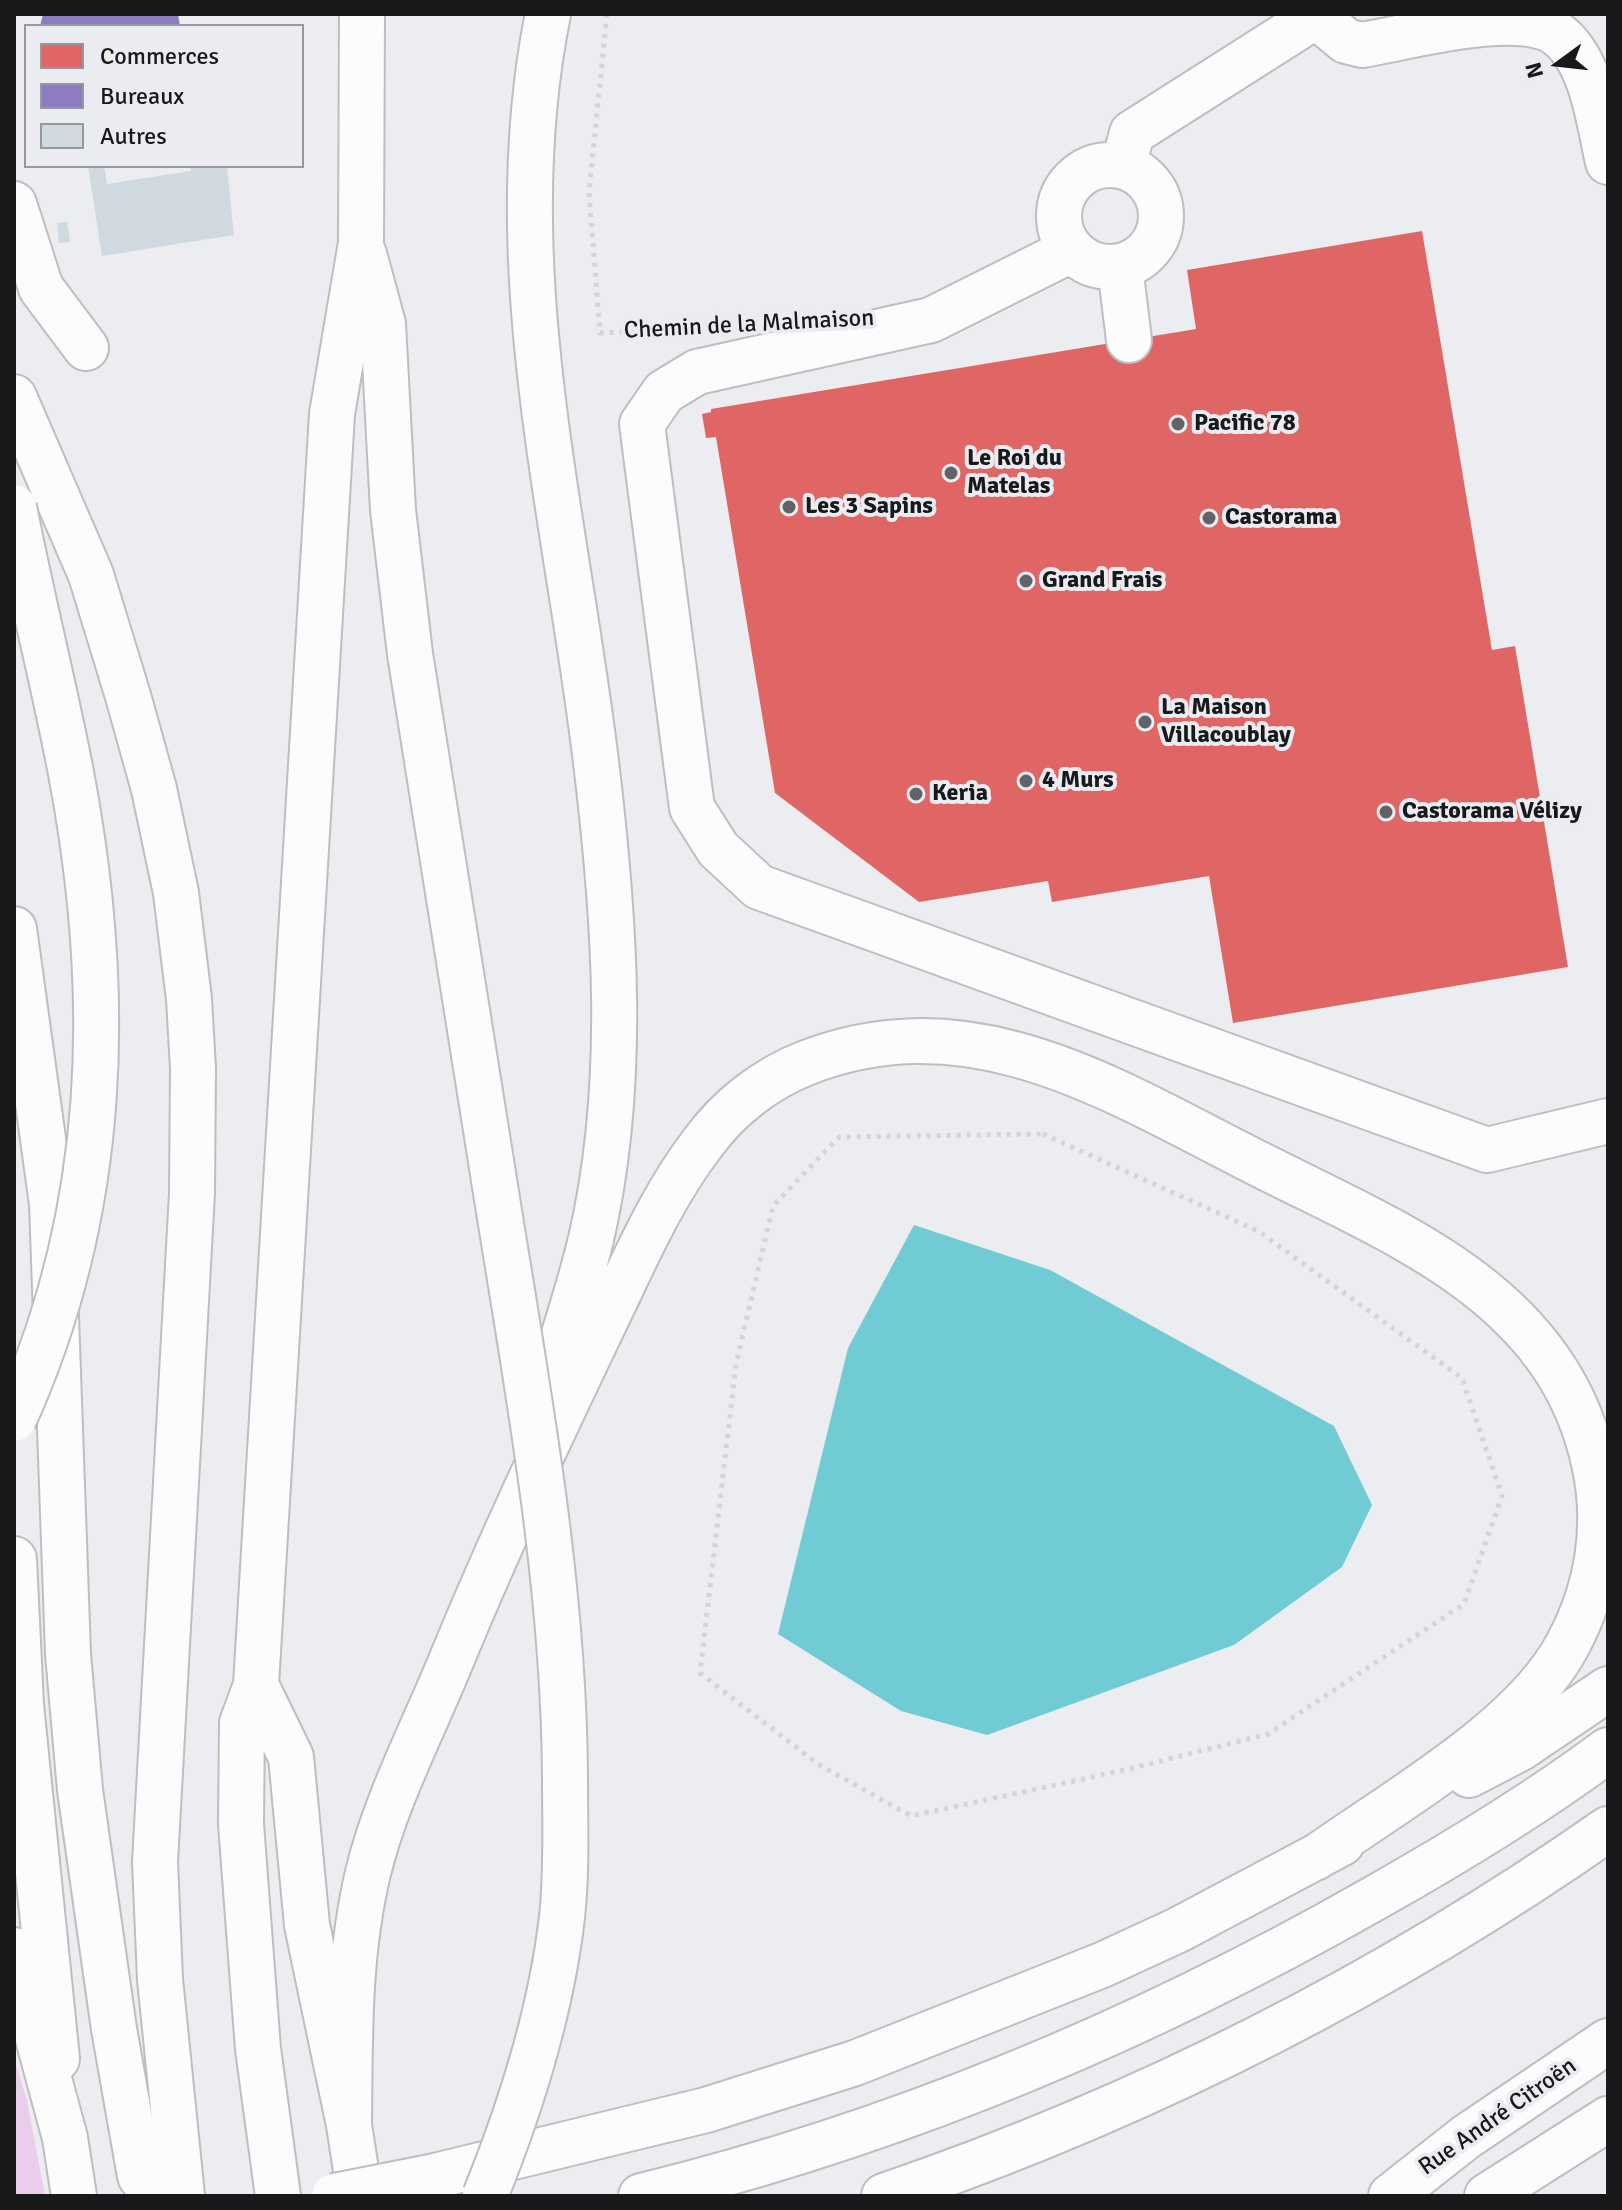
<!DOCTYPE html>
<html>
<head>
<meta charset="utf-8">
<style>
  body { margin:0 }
  #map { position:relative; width:1622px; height:2210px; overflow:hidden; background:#ecedf0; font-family:Signika,sans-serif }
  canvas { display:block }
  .frame { position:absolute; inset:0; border:16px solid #18191b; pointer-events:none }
  .legend { position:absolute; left:24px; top:24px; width:280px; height:144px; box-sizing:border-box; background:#eaecf2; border:2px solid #96989c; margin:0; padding:10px 14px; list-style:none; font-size:24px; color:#18191b }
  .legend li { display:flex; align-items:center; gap:16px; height:40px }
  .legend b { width:40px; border:2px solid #96989c }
  .north { position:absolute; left:1518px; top:24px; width:80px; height:80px; -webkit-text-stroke:6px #eaecf2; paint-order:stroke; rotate:255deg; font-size:22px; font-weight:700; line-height:32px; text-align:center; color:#18191b }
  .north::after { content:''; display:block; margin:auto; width:28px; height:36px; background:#18191b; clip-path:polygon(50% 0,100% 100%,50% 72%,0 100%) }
</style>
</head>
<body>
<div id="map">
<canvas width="1622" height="2210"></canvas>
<div class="frame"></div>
<ul class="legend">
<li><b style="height:22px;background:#e06666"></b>Commerces</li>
<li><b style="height:22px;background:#8e7cc3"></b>Bureaux</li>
<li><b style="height:22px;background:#d0d9e0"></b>Autres</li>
</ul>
<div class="north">N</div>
</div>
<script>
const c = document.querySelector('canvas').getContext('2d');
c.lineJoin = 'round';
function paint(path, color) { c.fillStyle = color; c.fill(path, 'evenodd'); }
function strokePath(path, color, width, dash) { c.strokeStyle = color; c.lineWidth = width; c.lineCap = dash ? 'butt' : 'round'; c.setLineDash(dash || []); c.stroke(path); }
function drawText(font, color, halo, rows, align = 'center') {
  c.font = font + ' Signika,sans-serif'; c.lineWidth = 8; c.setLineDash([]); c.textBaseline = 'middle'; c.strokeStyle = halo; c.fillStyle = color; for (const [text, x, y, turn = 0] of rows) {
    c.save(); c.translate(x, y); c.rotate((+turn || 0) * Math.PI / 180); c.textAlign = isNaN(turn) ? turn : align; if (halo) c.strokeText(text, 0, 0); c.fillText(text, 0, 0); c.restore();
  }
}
paint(new Path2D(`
  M14,2058L27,2101L45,2196H14Z`), '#e9cdeb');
paint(new Path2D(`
  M914,1225L1050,1270L1334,1426L1372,1505L1342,1567L1234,1645L987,1735L901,1711L778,1634L848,1348Z`), '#70cbd5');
paint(new Path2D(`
  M1422,231L1492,650L1515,646L1568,967L1233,1023L1209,876L1052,902L1048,881L919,902L775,793L716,437L706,438L702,414L711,412V409L1196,329L1187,270Z`), '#e06666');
paint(new Path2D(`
  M43,14H178L180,26H40Z`), '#8e7cc3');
paint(new Path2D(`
  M88,166H104L107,184L191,171L190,166H227L234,235L102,256Z
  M67,222L70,242L59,243L57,223Z`), '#d0d9e0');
const minor = new Path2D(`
  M1316,16L1346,41L1362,45C1407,38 1524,4 1561,37C1593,65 1599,123 1608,162
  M1059 216a51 51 0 1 1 102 0a51 51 0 1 1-102 0Z
  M1123,166L1132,133L1319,14
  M14,204L41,288L86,348
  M1071,250L931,320L697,372L664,392L642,424L692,808L718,849L759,887L1487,1150L1608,1121
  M1120,267L1129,340
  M1391,2196L1466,2137L1608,2041
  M1487,2196L1608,2119`);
const major = new Path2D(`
  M14,1559L21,1705L57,2059`);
const highway = new Path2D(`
  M364,254L383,324L393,510L410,654L491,1161
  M14,397L91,575L128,696L154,789L176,893L189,999L193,1068L192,1193L155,1862L160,1979L182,2196
  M14,929L52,1204L68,1654L80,1790L114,2029L140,2176L155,2196
  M543,1402C559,1348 578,1294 591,1239C627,1084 615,919 596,762C566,514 497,264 548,14
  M256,1685L291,1757L307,1925L349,2125L360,2196
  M1469,1775L1519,1749L1608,1689
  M14,1950L65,2138L74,2196
  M349,2125C350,2040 348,1956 368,1873C384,1804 424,1727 451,1661C497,1549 548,1441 600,1332C631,1269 659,1200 702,1144C728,1108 765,1079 806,1063C973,998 1114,1091 1259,1164C1397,1234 1557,1294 1594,1463C1608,1525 1598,1588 1568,1644C1524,1729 1393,1802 1315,1858
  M435,2176L706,2110L855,2063L1102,1965L1178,1930L1342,1843
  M278,2196L258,2049L241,1824L242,1723L256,1685L332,414L361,243L362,14
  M641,2196C898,2133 1143,2030 1373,1899C1453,1854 1534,1805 1608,1750
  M884,2196C1141,2108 1386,1984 1608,1829`);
strokePath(minor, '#bdbec0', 48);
strokePath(major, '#bdbec0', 48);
strokePath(highway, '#bdbec0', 48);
strokePath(new Path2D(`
  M607,14L589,192L600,333L691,328
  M1043,1134L1258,1231L1462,1378L1502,1496L1464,1604L1268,1734L1125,1770L911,1816L818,1764L700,1673L736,1364L773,1206L839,1137Z`), '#d5d5d6', 5, [4, 6]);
strokePath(minor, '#fcfcfd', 44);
strokePath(major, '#fcfcfd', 44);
strokePath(highway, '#fcfcfd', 44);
const highwayBridge = new Path2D(`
  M14,507C31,596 54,684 71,773C113,994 108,1211 14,1419
  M334,2196L435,2176
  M485,2196C521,2107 551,2013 562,1917C567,1872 565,1824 565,1778C564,1572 523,1366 491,1161`);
strokePath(highwayBridge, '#bdbec0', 48, []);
strokePath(highwayBridge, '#fcfcfd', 44);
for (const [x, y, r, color] of [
  [1178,424,8,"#626366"],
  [951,473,8,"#626366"],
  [789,507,8,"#626366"],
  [1209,518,8,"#626366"],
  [1026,581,8,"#626366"],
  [1145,722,8,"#626366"],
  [1026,781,8,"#626366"],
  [916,794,8,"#626366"],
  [1386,812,8,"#626366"]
]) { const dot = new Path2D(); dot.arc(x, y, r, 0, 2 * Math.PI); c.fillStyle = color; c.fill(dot); strokePath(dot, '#eaecf2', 3); }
drawText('24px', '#18191b', '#eaecf2', [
  ["Chemin de la Malmaison",749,325,-3],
  ["Rue André Citroën",1498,2117,-35]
]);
drawText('bold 24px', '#18191b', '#eaecf2', [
  ["Pacific 78",1194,424],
  ["Le Roi du",967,459],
  ["Matelas",967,487],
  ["Les 3 Sapins",805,507],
  ["Castorama",1225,518],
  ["Grand Frais",1042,581],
  ["La Maison",1161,708],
  ["Villacoublay",1161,736],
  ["4 Murs",1042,781],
  ["Keria",932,794],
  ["Castorama Vélizy",1402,812]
], 'left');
</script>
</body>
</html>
